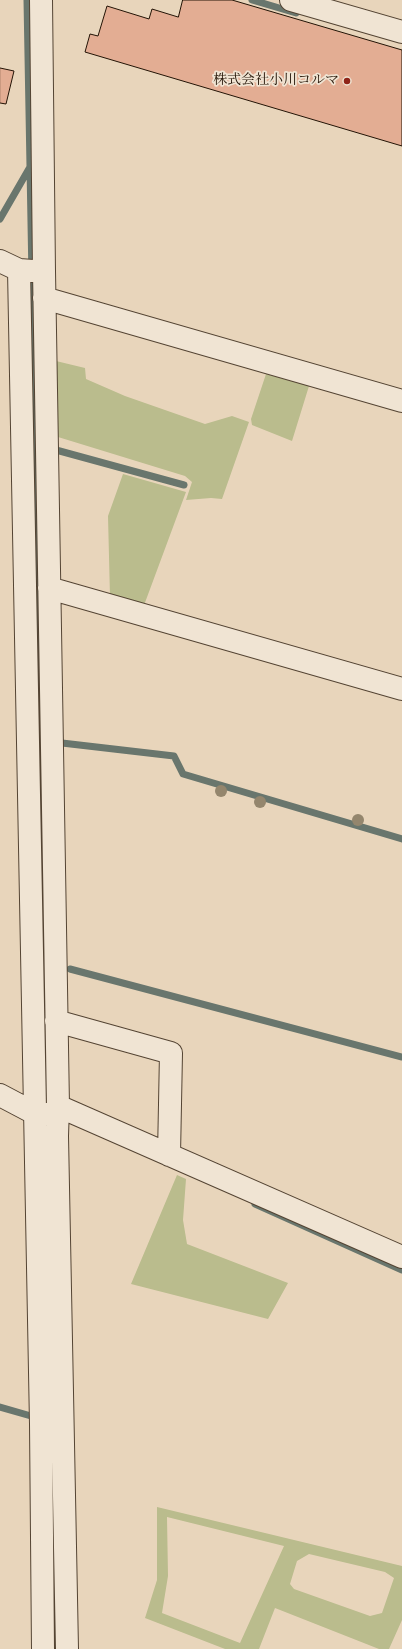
<!DOCTYPE html>
<html>
<head>
<meta charset="utf-8">
<style>
  body { margin:0 }
  canvas { display:block; background:#e8d5bb }
</style>
</head>
<body>
<canvas width="402" height="1649"></canvas>
<script>
const c = document.querySelector('canvas').getContext('2d');
c.lineJoin = 'round';
function paint(path, color) { c.fillStyle = color; c.fill(path, 'evenodd'); }
function strokePath(path, color, width, dash) { c.strokeStyle = color; c.lineWidth = width; c.lineCap = dash ? 'butt' : 'round'; c.setLineDash(dash || []); c.stroke(path); }
function drawText(font, color, halo, rows, align = 'center') {
  c.font = font + ' "IM FELL DW Pica","Noto Serif JP",serif'; c.lineWidth = 3.5; c.setLineDash([]); c.textBaseline = 'middle'; c.strokeStyle = halo; c.fillStyle = color; for (const [text, x, y, turn = 0] of rows) {
    c.save(); c.translate(x, y); c.rotate((+turn || 0) * Math.PI / 180); c.textAlign = isNaN(turn) ? turn : align; if (halo) c.strokeText(text, 0, 0); c.fillText(text, 0, 0); c.restore();
  }
}
paint(new Path2D(`
  M56,361L85,368L86,379L125,396L205,424L232,416L249,422L222,499L211,498L186,500L192,482L185,476L58,437Z
  M266,374L309,386L292,441L252,425L251,419Z
  M123,474L186,492L143,608L110,597L108,516Z
  M177,1175L186,1179L183,1220L187,1244L288,1283L268,1319L131,1284Z
  M157,1507L402,1566V1620L389,1649H379L275,1608L259,1649H225L145,1618L157,1580ZM167,1517L284,1546L240,1643L162,1613L168,1576ZM309,1554L385,1572L394,1578L382,1613L370,1616L294,1589L290,1584L297,1561Z`), '#babc8d');
strokePath(new Path2D(`
  M27,0L47,1112
  M252,0L296,13
  M0,219L30,167
  M56,450L184,485
  M62,743L174,756L183,774L402,839
  M70,969L402,1057
  M255,1204L402,1270
  M0,1407L38,1418
  M53,1590L54,1649`), '#69766d', 7);
const building = new Path2D(`
  M183,0H232L402,50V146L85,52L90,34L98,36L107,6L149,19L152,9L178,17Z
  M0,68L14,71L6,104L0,103Z`);
paint(building, '#e3ad93');
strokePath(building, '#231406', 1);
const minor = new Path2D(`
  M41,0L44,271L58,1106L57,1136L67,1649
  M291,0L402,32
  M0,261L19,270L33,271
  M19,270L41,1424L43,1649
  M44,298L402,401
  M49,588L402,689
  M56,1021L171,1053L169,1155
  M0,1095L36,1114H48
  M58,1106L402,1257`);
strokePath(minor, '#544433', 24);
strokePath(minor, '#f0e4d3', 22);
c.fillStyle = '#94866d';
for (const [x, y] of [
  [221,791],
  [260,802],
  [358,820]
]) { c.beginPath(); c.arc(x, y, 6, 0, 2 * Math.PI); c.fill(); }
for (const [x, y, r, color] of [
  [347,81,4,"#8f2418"]
]) { const dot = new Path2D(); dot.arc(x, y, r, 0, 2 * Math.PI); c.fillStyle = color; c.fill(dot); strokePath(dot, '#f0e4d3', 1.5); }
drawText('14px', '#231406', '#f0e4d3', [
  ["株式会社小川コルマ",339,81]
], 'right');
</script>
</body>
</html>
